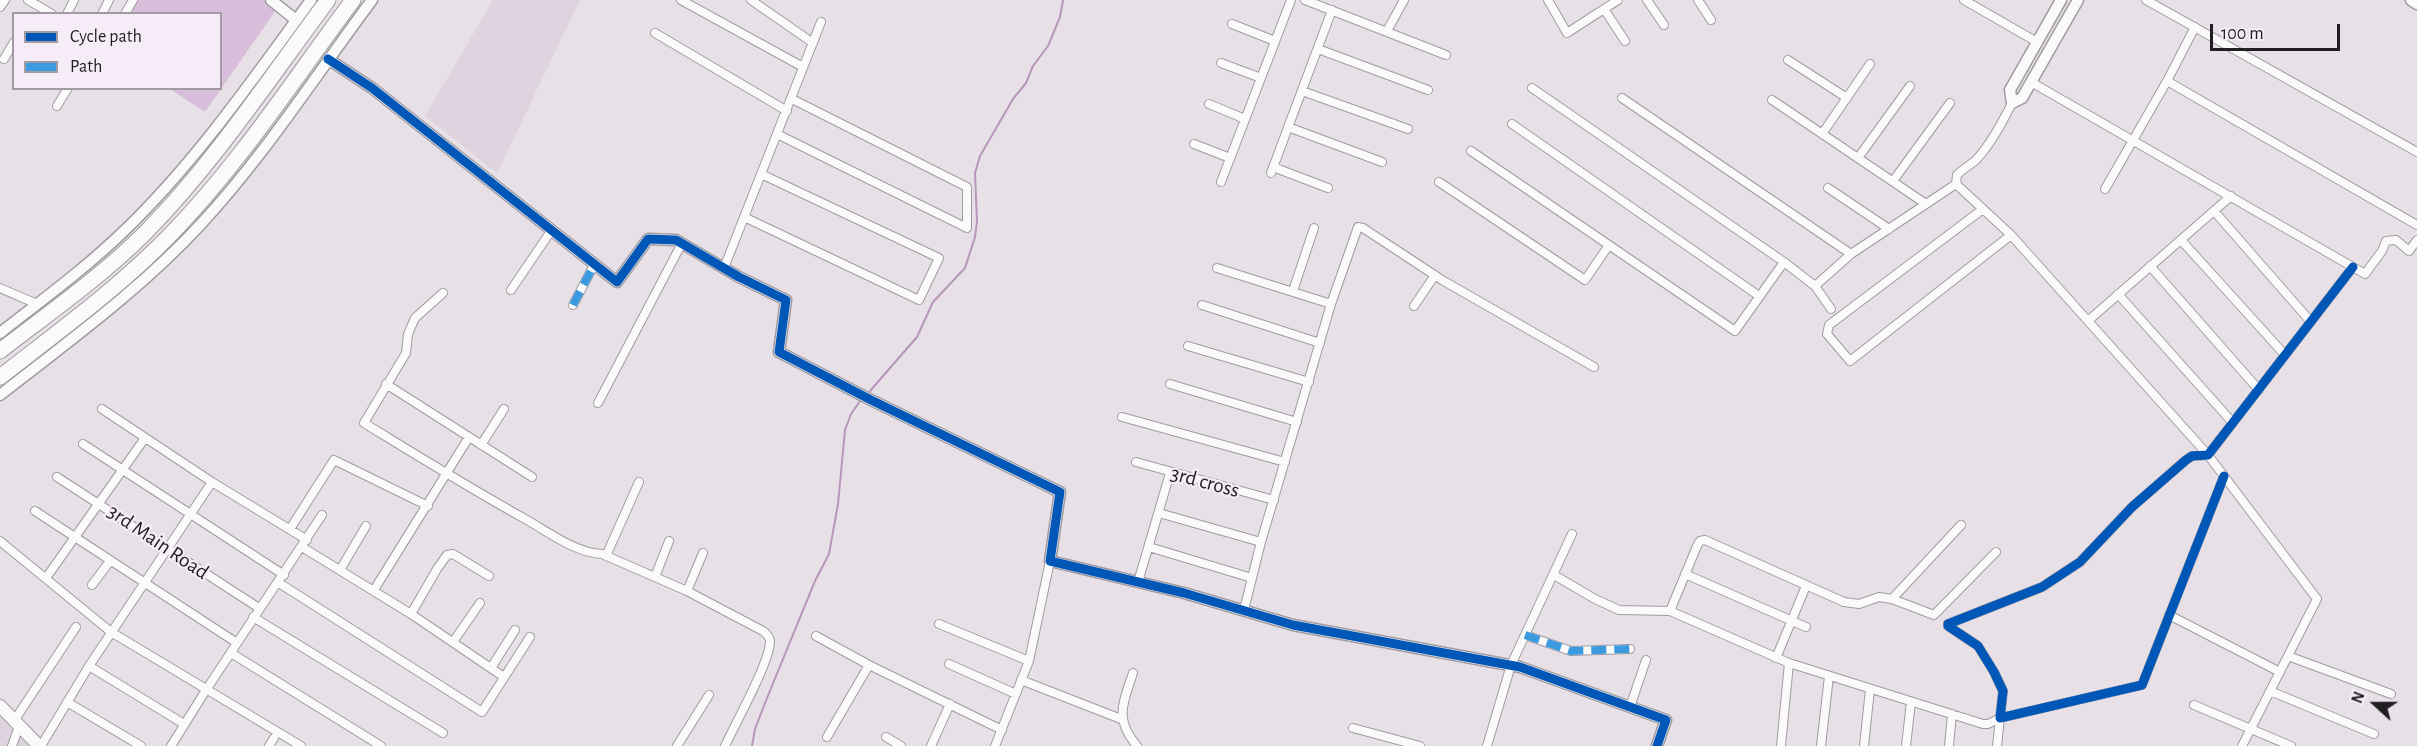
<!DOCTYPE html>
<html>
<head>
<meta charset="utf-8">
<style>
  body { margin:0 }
  #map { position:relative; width:2417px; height:746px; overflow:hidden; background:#e7e1e7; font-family:"Alegreya Sans",sans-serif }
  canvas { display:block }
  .legend { position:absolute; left:12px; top:12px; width:210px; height:78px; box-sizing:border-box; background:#f6ecf7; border:2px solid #a19aa2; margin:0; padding:8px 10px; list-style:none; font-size:18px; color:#211e22 }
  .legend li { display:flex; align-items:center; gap:12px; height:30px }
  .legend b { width:30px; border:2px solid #a19aa2 }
  .north { position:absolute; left:2345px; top:674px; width:60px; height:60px; -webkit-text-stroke:4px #f6ecf7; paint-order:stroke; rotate:291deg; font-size:16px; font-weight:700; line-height:24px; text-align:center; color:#211e22 }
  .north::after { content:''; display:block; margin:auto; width:21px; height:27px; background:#211e22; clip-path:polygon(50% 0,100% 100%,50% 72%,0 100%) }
  .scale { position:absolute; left:2210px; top:24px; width:130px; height:27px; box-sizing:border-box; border:3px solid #211e22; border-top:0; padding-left:8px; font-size:18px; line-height:21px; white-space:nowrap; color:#211e22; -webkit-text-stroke:4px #f6ecf7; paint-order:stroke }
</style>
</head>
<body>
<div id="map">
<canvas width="2417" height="746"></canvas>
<ul class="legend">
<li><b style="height:8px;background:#0057b8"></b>Cycle path</li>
<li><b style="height:8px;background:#3c9be0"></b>Path</li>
</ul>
<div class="north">N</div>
<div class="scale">100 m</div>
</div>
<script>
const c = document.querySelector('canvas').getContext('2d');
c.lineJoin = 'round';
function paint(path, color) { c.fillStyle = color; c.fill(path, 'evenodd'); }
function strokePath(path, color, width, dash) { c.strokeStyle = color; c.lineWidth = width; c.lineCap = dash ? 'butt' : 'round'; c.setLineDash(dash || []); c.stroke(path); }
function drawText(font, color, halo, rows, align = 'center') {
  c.font = font + ' "Alegreya Sans",sans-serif'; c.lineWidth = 4.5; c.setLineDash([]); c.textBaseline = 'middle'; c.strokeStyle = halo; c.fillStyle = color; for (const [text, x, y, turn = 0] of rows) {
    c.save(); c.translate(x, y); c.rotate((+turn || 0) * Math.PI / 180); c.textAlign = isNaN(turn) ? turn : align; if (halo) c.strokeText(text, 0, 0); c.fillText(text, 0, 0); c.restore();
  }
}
paint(new Path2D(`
  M493,0H580L497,173L425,116Z
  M0,716L21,738L30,746H0Z`), '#ded3df');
paint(new Path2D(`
  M138,0H263L276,10L205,112L170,89L220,88V14H131Z`), '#d8beda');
strokePath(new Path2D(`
  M870,391L917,337L933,302L965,268L975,237L977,221L975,173L980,156L1013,99L1026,83L1033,66L1048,46L1060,17L1063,0
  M752,746L755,729L767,698L815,581L829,554L838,504L845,430L851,414L860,401`), '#b796ba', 2);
const minor = new Path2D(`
  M28,0L52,14
  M681,0L803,67
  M751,0L813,43
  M1305,0L1446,55
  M1548,0L1567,33L1618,0
  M1647,0L1664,25
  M1698,0L1711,20
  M1964,0L2037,42
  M2146,0L2417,152
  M0,7L5,0
  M1604,9L1625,41
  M67,14L74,0
  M102,14L109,0
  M125,14L133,0
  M1232,24L1275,41
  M1387,31L1404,0
  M655,33L787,111
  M1318,49L1428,90
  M4,59L14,42
  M1788,60L1847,98
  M1221,63L1261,78
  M2167,81L2195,27
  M2031,82L2365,274L2382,251L2386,241L2396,240L2409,251L2417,240
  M1302,91L1408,129
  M1622,98L1851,254
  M1772,100L1926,204
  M1209,104L1245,119
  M57,106L68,88
  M1512,124L1759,296
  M1288,127L1382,162
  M777,134L967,228V187L792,99
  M1822,134L1870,64
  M1194,144L1230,158
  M1471,151L1735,331L1784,262L1532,88
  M1858,158L1910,86
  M1273,167L1328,188
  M1271,173L1332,10
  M1893,181L1950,103
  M1221,182L1291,0
  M1439,182L1585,280L1609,245
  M1956,184L1957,175C1963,169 1970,165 1976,160C1991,144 2002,123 2012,103
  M1828,188L1889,229
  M2105,189L2167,81L2417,225
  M2214,211L2311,322
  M744,217L919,300L939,258L761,174
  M2011,235L2208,455L2317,599L2242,746
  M2181,240L2285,355
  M1784,262L1815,286L1851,254L1956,184L2011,235L1850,361L1827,334L1829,325L1983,209
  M2150,266L2259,390
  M724,268L821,22
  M1217,268L1331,304
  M1815,286L1831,309
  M0,288L37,304
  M511,290L551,231
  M1293,291L1314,228
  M443,293L415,318L408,334L406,353L364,423C418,456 471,489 527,520C548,532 576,553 602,554L687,591L763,631C767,634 770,637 770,642C769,664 735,724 725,746
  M2118,294L2233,423
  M573,305L594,265
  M1202,305L1320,343
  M1414,306L1435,275
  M2089,320L2231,196
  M1188,346L1309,382
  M386,384L532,477
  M1170,384L1297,422
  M598,403L682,243
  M102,409L212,482L307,540
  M1122,417L1285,462
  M83,444L284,575
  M481,445L504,409
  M1136,462L1274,500
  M2224,476L2142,685L2000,718L2003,691L1994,672L1978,646L1948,626V624L2042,587L2080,562L2132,507L2186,460L2192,456L2208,455L2353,267
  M57,477L259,608
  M35,511L237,643
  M1159,513L1261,542
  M290,529L334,460L428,506
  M0,541L111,632L301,746
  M302,547L411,614L504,677
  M1149,547L1252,578
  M606,556L639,482
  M340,570L366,526
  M1685,574L1806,627
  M1554,575L1595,599L1619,610L1670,611L1789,663L1983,724H1988L2000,718L1997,746
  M655,577L669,541
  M46,578L145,438
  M1138,582L1170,473
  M279,583L482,712L530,637
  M92,585L110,561
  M374,590L469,437
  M687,591L703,553
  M1892,599L1961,525
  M1244,610L1261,542L1331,304L1358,227L1363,228L1442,280L1594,367
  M1670,611L1697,546L1700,541L1705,540L1844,602L1859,604L1879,597L1892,599L1934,615L1996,552
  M411,614L437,569L447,555L453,554L489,576
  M2169,615L2280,672
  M253,617L443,733
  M939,624L1029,661
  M1525,635L1571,651L1630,649
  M816,636L869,665L1002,730
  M453,642L480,603
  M231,653L381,746
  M2288,656L2391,694
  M1776,658L1806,586
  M949,664L1016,694
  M89,666L184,724
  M491,668L515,630
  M1133,673C1123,703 1114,719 1137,746
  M1021,680L1121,719
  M2270,691L2374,734
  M67,702L141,746
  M2194,705L2291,746
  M1630,707L1646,660
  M14,721L76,627
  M1353,728L1420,746
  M827,737L869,665
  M886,737L901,746
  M12,746L19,726
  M41,746L89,666L212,482
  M171,746L206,690L322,515
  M269,746L274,738
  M677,746L709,695
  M931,746L950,704
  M995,746L1029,661L1050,561
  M1487,746L1511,665L1572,534
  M1781,746L1789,663
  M1821,746L1829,676
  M1864,746L1870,689
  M1906,746L1911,702
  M1949,746L1952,714`);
const tertiary = new Path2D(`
  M271,0L296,20
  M2061,0L2010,90L2012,103L2022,98L2078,0
  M2411,0L2417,4
  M328,59L372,88L617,282L648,239L676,240L739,277L786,300L779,352L871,400L1060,492L1050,561L1184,593L1293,625L1520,667L1666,720L1657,746
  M0,333C42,300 86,268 124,231C195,163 253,79 311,0
  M0,395C69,341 141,289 201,224C264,156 316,75 372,0`);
const secondary = new Path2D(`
  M0,706L39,746`);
const motorway = new Path2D(`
  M0,351C49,313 101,277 145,233C214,163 269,79 328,0
  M0,377C59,331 120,287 171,234C240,163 294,79 353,0`);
strokePath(minor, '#9f9ba0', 10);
strokePath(tertiary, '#9f9ba0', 13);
strokePath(secondary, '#9f9ba0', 14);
strokePath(motorway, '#9f9ba0', 17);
strokePath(minor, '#fbfafb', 8);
strokePath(tertiary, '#fbfafb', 10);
strokePath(secondary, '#fbfafb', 12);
strokePath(motorway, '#fbfafb', 15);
strokePath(new Path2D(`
  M573,305L594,265
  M1525,635L1571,651L1630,649`), '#3c9be0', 8, [15, 8]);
strokePath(new Path2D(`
  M328,59L372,88L617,282L648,239L676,240L739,277L786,300L779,352L871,400L1060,492L1050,561L1184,593L1293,625L1520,667L1666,720L1657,746
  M2224,476L2142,685L2000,718L2003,691L1994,672L1978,646L1948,626V624L2042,587L2080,562L2132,507L2186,460L2192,456L2208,455L2353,267`), '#0057b8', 9);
drawText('21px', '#211e22', '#f6ecf7', [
  ["3rd cross",1205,482,15],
  ["3rd Main Road",158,542,34]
]);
</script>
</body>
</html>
